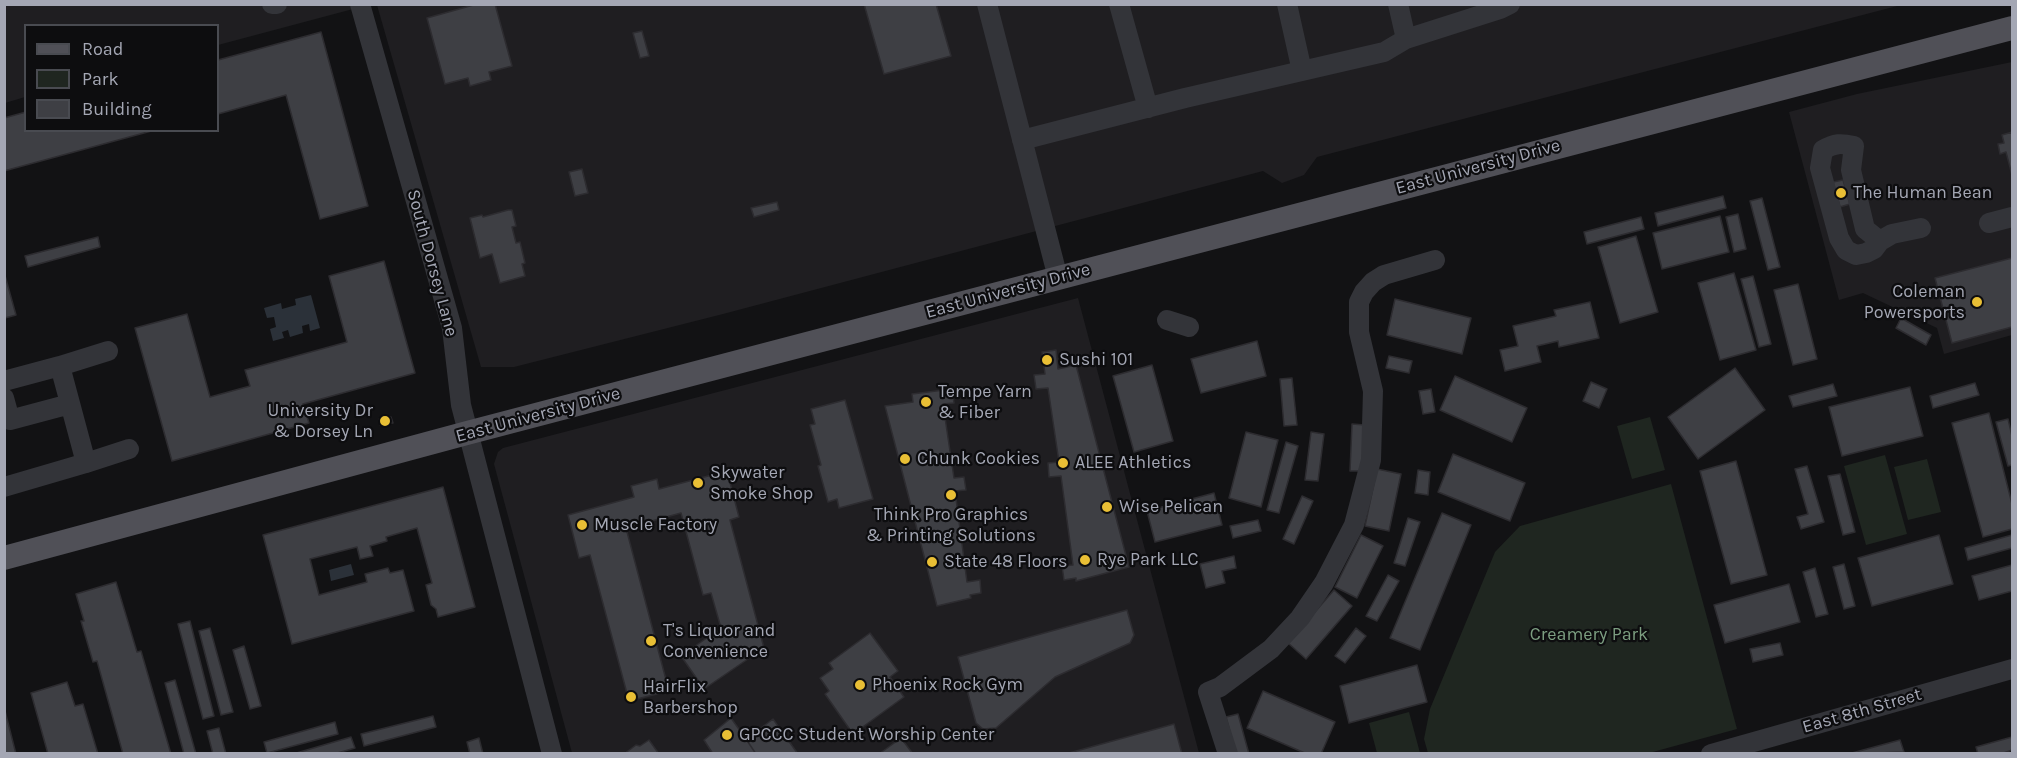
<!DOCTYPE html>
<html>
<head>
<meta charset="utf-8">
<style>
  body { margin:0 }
  #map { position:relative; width:2017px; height:758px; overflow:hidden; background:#121214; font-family:Karla,sans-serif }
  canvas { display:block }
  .frame { position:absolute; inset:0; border:6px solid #a4a7b4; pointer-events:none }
  .legend { position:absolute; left:24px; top:24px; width:195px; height:108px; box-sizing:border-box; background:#0d0d0f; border:2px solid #494b51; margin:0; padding:8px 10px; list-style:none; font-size:18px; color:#a4a7b4 }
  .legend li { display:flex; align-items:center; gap:12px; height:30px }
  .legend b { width:30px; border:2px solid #494b51 }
</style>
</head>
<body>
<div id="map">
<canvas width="2017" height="758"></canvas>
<div class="frame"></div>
<ul class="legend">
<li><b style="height:8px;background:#505057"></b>Road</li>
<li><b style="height:16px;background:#1f2620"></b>Park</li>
<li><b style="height:16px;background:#3e3f44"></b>Building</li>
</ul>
</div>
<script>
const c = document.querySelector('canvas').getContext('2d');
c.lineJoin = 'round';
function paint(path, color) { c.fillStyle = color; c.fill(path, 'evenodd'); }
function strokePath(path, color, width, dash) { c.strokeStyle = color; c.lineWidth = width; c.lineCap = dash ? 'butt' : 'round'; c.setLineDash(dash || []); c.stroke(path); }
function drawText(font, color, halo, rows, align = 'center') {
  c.font = font + ' Karla,sans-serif'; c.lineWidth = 4.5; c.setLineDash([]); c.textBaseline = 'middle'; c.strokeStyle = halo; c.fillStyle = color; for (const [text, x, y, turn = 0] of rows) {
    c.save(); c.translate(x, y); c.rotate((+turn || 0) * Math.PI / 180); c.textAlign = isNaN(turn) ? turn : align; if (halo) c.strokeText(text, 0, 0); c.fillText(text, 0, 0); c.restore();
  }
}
paint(new Path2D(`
  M5,5H368L218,45V26H26L25,97L5,103Z
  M377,5H1901L1317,157L1304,175L1282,183L1263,171L723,314L514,367H481Z
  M2012,62V335L1944,354L1937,328L1863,293L1839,300L1789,112L1857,94Z
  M1078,298L1199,753H572L494,464L498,452L503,448Z`), '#1f1e21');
paint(new Path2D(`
  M1650,417L1665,470L1632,479L1617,426Z
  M1885,455L1907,534L1866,545L1844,466Z
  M1927,459L1941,512L1908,520L1894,467Z
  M1671,484L1737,729L1649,753H1428L1424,739L1430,709L1495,552L1520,526Z
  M1409,712L1420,753H1377L1369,723Z`), '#1f2620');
paint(new Path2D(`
  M311,295L320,328L310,331L309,324L302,326L303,333L290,337L288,330L282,332L284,338L273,341L270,329L276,327L274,317L267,318L264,308L281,303L282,309L296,305L295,299Z
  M351,564L354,575L331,581L329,570Z`), '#2b3139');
const building = new Path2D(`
  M477,4H495L512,66L489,72L491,80L470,86L468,78L445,84L427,18Z
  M864,4H936L951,56L884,74Z
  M642,31L649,56L640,58L633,33Z
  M321,32L368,206L320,219L286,95L218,114V60Z
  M26,112V130H155L4,171V118Z
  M2012,132V175L2006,152L2000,154L1998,144L2004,143L2002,135Z
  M582,169L588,193L575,196L569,172Z
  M1843,180L1850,204L1840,207L1833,182Z
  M1723,196L1726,208L1658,226L1655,213Z
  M1762,198L1780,267L1768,270L1750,201Z
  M777,202L779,210L754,217L751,208Z
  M508,210H512L516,226L512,227L516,243L520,242L525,263L522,264L525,276L500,283L492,254L480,258L470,218L482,215L483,217Z
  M1738,214L1746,249L1734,252L1726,217Z
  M1720,216L1729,252L1662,269L1653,233Z
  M1641,217L1644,229L1587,244L1584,232Z
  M1636,236L1658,312L1620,323L1598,247Z
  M98,237L100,247L28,267L25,256Z
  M2012,258V327L1952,343L1935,278Z
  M384,261L415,373L303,404L309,423L172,461L135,328L187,314L210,397L250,386L245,370L347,342L329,276Z
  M4,272L16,315L5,318L4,316Z
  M1734,273L1756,350L1720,360L1698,283Z
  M1753,276L1771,344L1759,347L1741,279Z
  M1798,284L1817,359L1793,365L1774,290Z
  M1395,299L1471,318L1462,354L1387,335Z
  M1590,302L1599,338L1559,347L1558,341L1537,346L1541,362L1505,371L1500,350L1518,346L1513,326L1556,316L1554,310Z
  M1901,318L1931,335L1926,345L1896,328Z
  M1257,341L1266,376L1201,393L1191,359Z
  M1056,350L1058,369L1076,365L1129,567L1076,581V578L1064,580L1062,566L1073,565L1061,476L1049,477L1048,463L1059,462L1048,388L1036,389L1034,375L1045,374L1042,352Z
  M1389,356L1412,361L1409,373L1386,368Z
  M1152,365L1173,441L1134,452L1113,376Z
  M1735,368L1765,410L1698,459L1668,417Z
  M1455,376L1527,408L1512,442L1440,410Z
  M1292,378L1297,425L1284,426L1280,379Z
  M1591,382L1607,389L1599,408L1583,401Z
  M1975,383L1979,395L1933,408L1930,396Z
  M1833,384L1837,396L1793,407L1789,396Z
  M1910,387L1923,436L1842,456L1829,407Z
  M952,389L954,403L943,404L954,478L964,477L966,490L955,491L967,582L980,580L981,593L970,595L971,598L937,606L885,406L913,402L912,394Z
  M1431,389L1435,412L1423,414L1419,391Z
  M845,400L873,499L839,508L837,499L828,502L818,466L821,465L810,425L815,424L811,409Z
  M1989,413L2012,504V529L1983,537L1952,423Z
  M391,417L393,423L380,425L379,419Z
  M2008,419L2012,436V465L2008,466L1996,422Z
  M1352,424L1365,425L1362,471H1350Z
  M1246,432L1278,440L1261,507L1229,498Z
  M1311,432L1324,434L1318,481L1305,480Z
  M1286,442L1298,446L1279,513L1267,510Z
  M1453,454L1525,483L1510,521L1438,492Z
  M1736,461L1767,575L1731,584L1700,471Z
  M1807,466L1824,522L1801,529L1797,517L1808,514L1795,469Z
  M1377,469L1401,474L1389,531L1365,526Z
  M1418,470L1430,472L1428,495L1415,493Z
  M727,471L739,517L730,520L764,648L704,689L681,656L721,628L711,593L703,595L681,513L626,528L669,691L629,701L590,555L579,558L568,515L634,497L631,486L657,479L659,489Z
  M1840,474L1855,532L1843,535L1828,476Z
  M443,487L475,607L438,617L436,609L431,605L426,585L432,583L417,528L386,537L387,541L370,546L373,556L360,559L357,547L310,559L319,595L367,582L365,574L388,568L390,573L403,570L414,611L292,644L263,535Z
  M1214,493L1222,525L1155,542L1147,511Z
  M1302,496L1313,501L1294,544L1283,539Z
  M1442,513L1471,525L1420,650L1390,638Z
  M1408,518L1420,522L1405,566L1394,563Z
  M1258,520L1261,531L1233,538L1230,526Z
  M1361,535L1383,546L1357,598L1335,587Z
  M1939,535L1953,584L1872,606L1858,558Z
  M2012,535V548L1968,560L1965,548Z
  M1234,556L1236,568L1222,571L1225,583L1206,588L1200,564Z
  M1844,564L1855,606L1844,609L1833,567Z
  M2012,565V591L1979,600L1972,576Z
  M1815,568L1828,614L1816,617L1803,572Z
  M1388,575L1399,581L1377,621L1366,616Z
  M116,582L137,652L141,651L171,754H123L97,661L93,662L81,621H84L76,594Z
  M1789,584L1800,622L1725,643L1714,605Z
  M1334,590L1352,606L1306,659L1288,643Z
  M1127,610L1134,635L1130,643L1055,677L996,728L983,729L976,723L958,657Z
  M190,621L214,716L203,719L178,624Z
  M210,628L233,712L221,715L199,631Z
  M1356,628L1366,636L1345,663L1335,656Z
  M870,633L898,671L890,677L904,697L853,734L825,694L829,691L820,678L833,669L829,663Z
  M1780,643L1783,655L1753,662L1750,649Z
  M244,646L261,706L250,709L233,650Z
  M1417,665L1427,702L1349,723L1340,686Z
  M175,680L196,754H184L165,683Z
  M67,682L75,706L83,704L98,754H48L31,693Z
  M1263,691L1335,722L1321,754H1307L1247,728Z
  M4,707L16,754H4Z
  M1238,714L1249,754H1236L1226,717Z
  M433,716L436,727L364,746L361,734Z
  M731,718L746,739L756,754H713L704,740Z
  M773,719L798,754H756L746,739Z
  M335,722L338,734L267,753L264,742Z
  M1174,724L1182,754H1069V753Z
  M219,728L226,754H213L207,731Z
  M351,737L355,748L334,754H293Z
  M2012,737V750L2001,754H1978L1976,747Z
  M479,738L483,754H470L467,742Z
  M901,738L913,754H879Z
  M649,740L659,754H624L636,745L640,746Z
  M1900,740L1904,752L1852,754V753Z`);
paint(building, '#3e3f44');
strokePath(building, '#2d2c30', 1.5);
strokePath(new Path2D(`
  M272,4H277
  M360,4L452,328L461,405L552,754
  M987,4L1058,278
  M1119,4L1148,108
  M1287,4L1302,71
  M1406,39L1500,9L1510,4
  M1022,140L1185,98L1384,52L1406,39L1398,4
  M1989,223L2012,217
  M1880,241L1865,229L1851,170L1854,146C1841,143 1835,143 1823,150L1820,168L1839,238L1846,250L1856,255L1866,253L1874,249L1880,241L1892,234L1921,228
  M1167,320L1189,327
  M60,366L108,351
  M4,381L60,366L86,463L129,449
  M4,398L10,420L70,404
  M4,487L86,463
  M1228,754L1208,692L1220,687L1271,649L1300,618L1324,583L1354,525L1371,460L1373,391L1359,332V302L1364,292L1373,282L1384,275L1435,260
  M1711,754L2012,669`), '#333439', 20);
strokePath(new Path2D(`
  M4,558L467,433L2012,28`), '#505057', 24);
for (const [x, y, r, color] of [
  [1841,193,6,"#e9bf35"],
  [1977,302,6,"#e9bf35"],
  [1047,360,6,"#e9bf35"],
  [926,402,6,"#e9bf35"],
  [385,421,6,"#e9bf35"],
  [905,459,6,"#e9bf35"],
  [1063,463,6,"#e9bf35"],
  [698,483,6,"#e9bf35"],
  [951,495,6,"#e9bf35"],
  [1107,507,6,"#e9bf35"],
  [582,525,6,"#e9bf35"],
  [1085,560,6,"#e9bf35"],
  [932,562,6,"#e9bf35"],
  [651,641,6,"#e9bf35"],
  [860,685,6,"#e9bf35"],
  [631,697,6,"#e9bf35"],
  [727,735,6,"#e9bf35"]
]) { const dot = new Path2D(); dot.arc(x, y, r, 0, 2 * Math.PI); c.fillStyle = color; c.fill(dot); strokePath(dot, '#0d0d0f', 2); }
drawText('18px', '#a4a7b4', '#0d0d0f', [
  ["East University Drive",1478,167,-15],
  ["South Dorsey Lane",432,263,75],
  ["East University Drive",1008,291,-15],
  ["East University Drive",538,415,-15],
  ["East 8th Street",1862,711,-16]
]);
drawText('18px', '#a4a7b4', '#0d0d0f', [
  ["The Human Bean",1853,193],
  ["Coleman",1965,292,"right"],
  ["Powersports",1965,313,"right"],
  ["Sushi 101",1059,360],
  ["Tempe Yarn",938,392],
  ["& Fiber",938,413],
  ["University Dr",373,411,"right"],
  ["& Dorsey Ln",373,432,"right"],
  ["Chunk Cookies",917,459],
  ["ALEE Athletics",1075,463],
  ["Skywater",710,473],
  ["Smoke Shop",710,494],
  ["Wise Pelican",1119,507],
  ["Think Pro Graphics",951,515,"center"],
  ["& Printing Solutions",951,536,"center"],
  ["Muscle Factory",594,525],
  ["Rye Park LLC",1097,560],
  ["State 48 Floors",944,562],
  ["T's Liquor and",663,631],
  ["Convenience",663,652],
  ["Phoenix Rock Gym",872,685],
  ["HairFlix",643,687],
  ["Barbershop",643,708],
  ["GPCCC Student Worship Center",739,735]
], 'left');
drawText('18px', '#7c9e81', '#0d0d0f', [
  ["Creamery Park",1589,635]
]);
</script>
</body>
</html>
